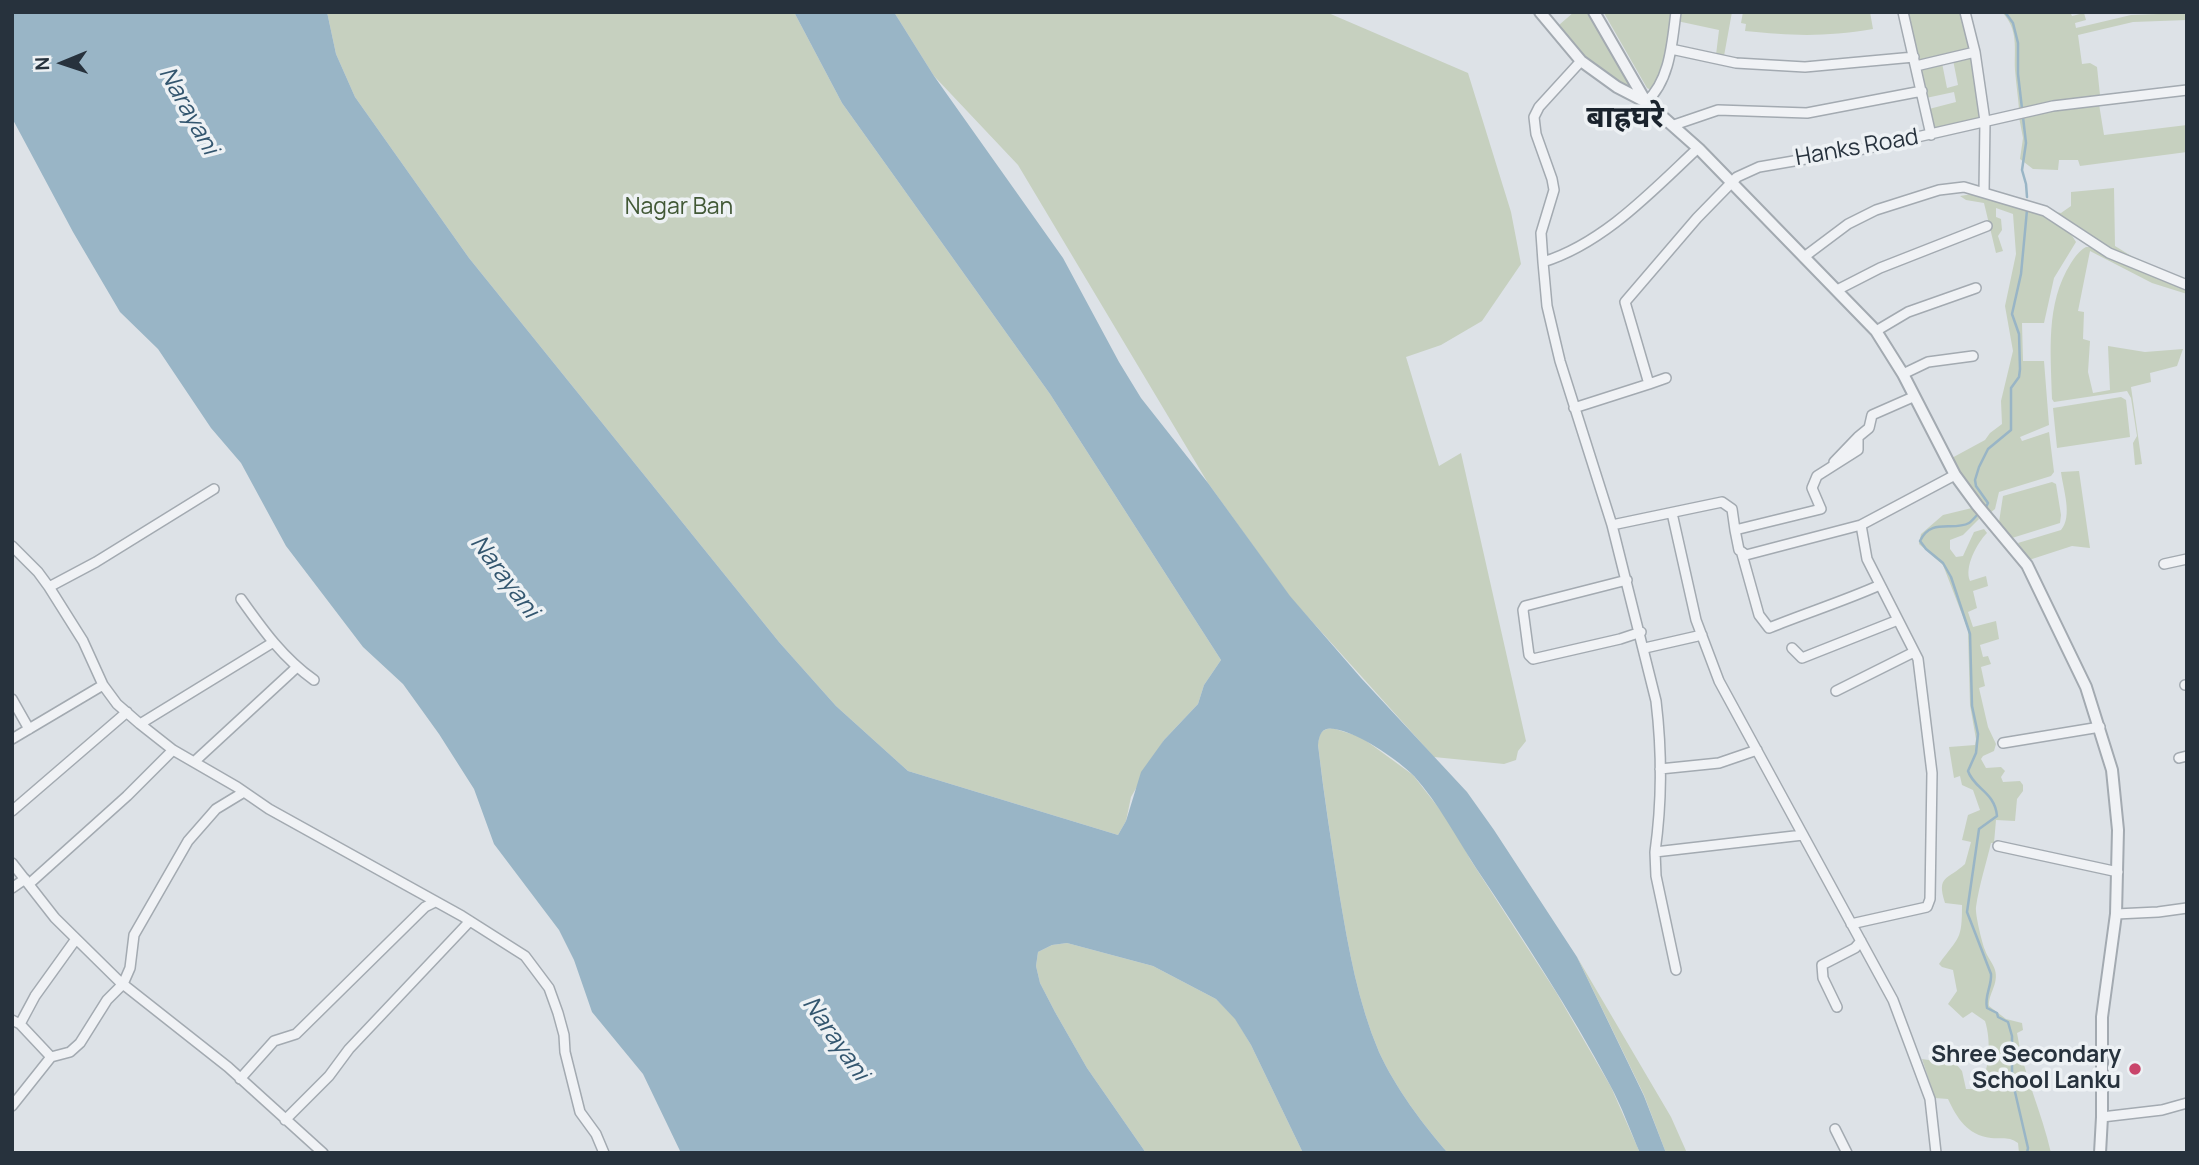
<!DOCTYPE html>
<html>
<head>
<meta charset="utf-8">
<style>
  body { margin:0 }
  #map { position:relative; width:2199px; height:1165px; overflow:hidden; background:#dde2e7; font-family:Manrope,sans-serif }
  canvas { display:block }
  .frame { position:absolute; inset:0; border:14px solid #27323d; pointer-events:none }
  .north { position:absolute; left:28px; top:28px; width:70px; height:70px; -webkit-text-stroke:5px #edf1f4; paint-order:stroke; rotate:268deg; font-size:19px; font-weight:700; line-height:28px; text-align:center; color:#27323d }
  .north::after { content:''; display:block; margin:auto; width:24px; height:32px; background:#27323d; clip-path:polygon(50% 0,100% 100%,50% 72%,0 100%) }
</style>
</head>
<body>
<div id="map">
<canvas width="2199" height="1165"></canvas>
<div class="frame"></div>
<div class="north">N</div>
</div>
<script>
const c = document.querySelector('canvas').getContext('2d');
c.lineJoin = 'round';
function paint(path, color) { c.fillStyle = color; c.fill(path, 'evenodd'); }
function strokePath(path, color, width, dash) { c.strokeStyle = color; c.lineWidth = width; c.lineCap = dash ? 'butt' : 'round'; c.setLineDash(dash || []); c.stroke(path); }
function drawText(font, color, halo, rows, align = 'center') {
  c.font = font + ' Manrope,"Noto Sans Devanagari",sans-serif'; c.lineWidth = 7; c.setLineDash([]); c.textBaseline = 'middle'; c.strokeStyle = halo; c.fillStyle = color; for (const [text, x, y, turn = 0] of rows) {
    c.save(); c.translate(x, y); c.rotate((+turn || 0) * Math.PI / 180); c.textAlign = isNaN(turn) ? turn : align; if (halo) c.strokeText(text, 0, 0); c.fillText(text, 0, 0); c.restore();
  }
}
paint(new Path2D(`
  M327,12H794L842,103L1050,394L1221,660L1204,685L1198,704L1164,740L1131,797L1126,821L1118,835L908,771L836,706L779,642L469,258L355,97L336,54Z
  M894,12H1326L1468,73L1511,212L1521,264L1482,321L1441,345L1406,357L1439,466L1461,453L1526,741L1518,751L1516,760L1504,764L1434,757L1290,597L1208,483L1018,165L934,76Z
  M1574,12H1589L1630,83L1626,86C1597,77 1577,49 1559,25Z
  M1606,12H1673L1666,57L1653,91L1647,88L1604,13Z
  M1678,12H1732L1724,56L1716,55L1719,30L1677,21Z
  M1743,12H1870L1873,29C1825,37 1793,36 1745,31L1746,24L1741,23Z
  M1905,12H1966L1974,49L1918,62Z
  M2002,12H2070L2072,16L2084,13L2086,20L2075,23L2076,28L2131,15L2187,13V20L2133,22L2078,35L2082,64L2090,63L2097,67L2100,95L2019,109C2018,96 2016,83 2015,70C2014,48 2019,30 2002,12Z
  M1971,56L1978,60L1989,118L1934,129L1929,109L1956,102L1954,92L1926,98L1919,68L1942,63L1947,88L1958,85L1953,60Z
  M2099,104L2104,135L2187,125V152L2080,166L2078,160H2059L2058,170L2033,169L2020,159L2023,138L2019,117Z
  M2114,188L2115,246L2141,262L2187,279V282L2128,259L2055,212L2061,213L2071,206V192Z
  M1972,194C2001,202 2062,213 2076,242L2054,278L2044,323H2022L2023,361H2044L2049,425L2020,437L2022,441L2049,432L2054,472L2051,476L1999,492L1995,509L1990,513L1950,459L1985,440L1990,433L2002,424L2001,401L2013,351L2005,306L2016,254L2013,214L1996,208V217L2001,219L2002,230L1998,236L2003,251L1996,253L1984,203L1966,200L1960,196Z
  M2086,247H2091L2123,264L2187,290V294L2152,283L2090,251L2078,311L2084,312L2083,339L2090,341L2088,372L2093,393L2110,390L2108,346L2145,352L2183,349L2177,366L2150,373L2151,382L2131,387L2142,464L2135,465L2133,443L2137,436L2131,398L2127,391L2054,402L2052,399C2051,353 2045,304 2071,263C2075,257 2079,251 2086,247Z
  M2121,397L2126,400L2130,437L2057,448L2053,408Z
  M2079,471L2090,548L2072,546L2029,560L2018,543L2061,530C2073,516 2063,489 2061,472Z
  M2052,482L2056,484L2061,515L2060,523L2012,538L1999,522L2003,496Z
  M1972,508L1979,519L1963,535L1950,540V549L1956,557L1963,556L1974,532L1984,529L1987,533C1977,543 1964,567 1970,581L1986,576L1988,586L1973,591L1977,608L1968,612L1973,627L1996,621L1999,639L1980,645L1983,657L1988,656L1991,664L1981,667L1985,686L1979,688L1988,727L1996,744L1994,751L1983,756L1981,759L1986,768L2001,767L2005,771L2001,777L2003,782L2020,781L2023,785V791L2017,799L2015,821L1996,820L1994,843H1991C1986,864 1979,886 1976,907C1975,914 1982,943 1985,950C1987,957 1993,963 1995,970C1999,984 1988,994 1989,1006L2006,1019L2022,1023L2023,1030L2017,1033C2023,1074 2042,1112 2051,1153H2019L2018,1143C2009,1136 2002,1139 1991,1138C1967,1135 1957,1118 1948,1099L1935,1098L1922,1059L1956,1064L1962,1071L1966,1089H1976C1991,1074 1991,1039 1985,1021L1972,1012L1963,1018L1948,1004L1957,991L1953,970L1942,967L1939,964C1959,936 1962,941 1962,905L1945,903C1936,875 1948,880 1965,864L1971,842L1962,840L1968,815L1980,810L1973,790L1962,785L1960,776L1954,778L1949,747L1975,745L1976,739L1970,705L1968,630L1943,565L1919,544L1921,534L1943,515Z
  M1332,728L1361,737L1413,775L1452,825L1470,859L1556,992L1611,1087L1640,1153H1448C1423,1125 1395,1087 1379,1052C1358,1002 1349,951 1340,898C1332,847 1324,796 1318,745C1319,734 1320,730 1332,728Z
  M1067,943L1153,966L1216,999L1235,1018L1251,1045L1303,1153H1146L1087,1068L1055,1012L1040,983L1036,966L1038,952L1052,945Z
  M1577,957L1671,1117L1687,1153H1666L1644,1095Z`), '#c6d0bf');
paint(new Path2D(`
  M12,12H327L336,54L355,97L469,258L779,642L836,706L908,771L1118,835L1126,821L1141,772L1164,740L1198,704L1204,685L1221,660L1050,394L842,103L794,12H894L934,76L1063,258L1119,362L1141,398L1208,483L1290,596L1361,678L1467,792L1494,830L1577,957L1644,1096L1666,1153H1640C1630,1130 1622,1107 1610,1085C1570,1010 1523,938 1476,868C1456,837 1439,804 1414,776C1397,759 1365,738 1343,731C1326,726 1320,728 1318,745C1324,797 1332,847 1340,898C1349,951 1358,1002 1379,1052C1395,1087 1423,1125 1448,1153H1303L1251,1045L1235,1019L1216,999L1153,966L1067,943L1052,945L1038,952L1036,966L1040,983L1055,1012L1087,1068L1146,1153H681L643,1074L592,1012L574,960L559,930L494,844L474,789L439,734L403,684L363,647L286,546L241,463L211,428L158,349L120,312L73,232L12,118Z`), '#99b5c6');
strokePath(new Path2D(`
  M2005,12L2013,23L2018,43V74L2026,143L2022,170L2026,184L2027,197
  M1986,507L1988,503L1976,486L1975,480L1979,467L1988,449L2011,430V388L2019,377L2020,369L2019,334L2012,314L2021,274L2027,210
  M1978,514C1977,515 1971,522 1969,523C1953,532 1931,517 1920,541L1926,549L1943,563L1951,577L1970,634L1972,706L1978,734L1976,753L1968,771C1974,789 1995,792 1997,816L1979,829L1967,912L1991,974C1992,986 1984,996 1987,1008L1997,1013L1998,1017L2008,1022L2012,1036V1079L2028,1148L2027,1153`), '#99b5c6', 2.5);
const minor = new Path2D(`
  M1903,12L1931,135
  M1965,12L1975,52L1985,121L1984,192
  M1671,49L1736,63L1805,67L1914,57
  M1581,61L1539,107L1534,117L1536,134L1552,179L1554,190L1541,233L1543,262C1604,243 1652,191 1698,148
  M1916,66L1975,52
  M1646,102C1670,81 1672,43 1676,12
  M1674,125L1718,110L1807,113L1922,91
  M1804,257L1848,224L1876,210L1939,190L1964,187L2045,211L2109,253L2187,285
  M1543,262L1547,306L1560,361L1612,525L1656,701C1662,751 1662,802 1655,852L1803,835
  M1837,290L1880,268L1987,226
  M1876,331L1908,312L1976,288
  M1903,374L1928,362L1973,356
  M1649,384L1666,378
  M1574,408L1649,384L1625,302L1697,218L1737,177L1759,167L1869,148L2053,106L2187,90
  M1834,462L1858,437
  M1672,513L1696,620L1719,681L1893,1000L1930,1099L1936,1153
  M1612,525L1722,502L1732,509L1735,530L1821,509L1812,488L1817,476L1858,450V437L1869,428L1872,415L1913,397
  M1735,530L1739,550L1746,555L1861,525
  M12,546L38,572L49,587L83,641L103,685L117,704L140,724L173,750L237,787L269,809L462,916L525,956L549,988L558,1013L564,1035L565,1052L580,1112L596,1134L604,1153
  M1742,554L1759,615L1769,628C1806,613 1844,601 1880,585
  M2164,564L2187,559
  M1627,580L1525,606L1523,610L1529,655L1533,659L1620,639L1641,632
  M49,587L96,562L214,489
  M241,599C263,630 283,658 314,680
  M1645,648L1702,635
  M1792,648L1802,658L1898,620
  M2185,685H2187
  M1836,691L1914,652
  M12,699L29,729
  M140,724L272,643
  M12,739L103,685
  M2003,743L2100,727
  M2179,758L2187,756
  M194,762L297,667
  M1660,769L1719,763L1757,750
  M12,811L127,712
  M1998,846L2118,872
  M1655,852L1656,876L1676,970
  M12,863L55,918L119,981L228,1067L323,1153
  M29,884L127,796L173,750
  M12,888L25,879
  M2116,914L2158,912L2187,908
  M1851,924L1927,907L1930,899L1932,773L1918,659L1867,559L1861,525L1955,475
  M1837,1007L1823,978L1822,965L1855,948L1861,941
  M12,1020L20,1024L51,1057
  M20,1024L35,996L76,939
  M240,1079L274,1041L296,1034L425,907L435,902
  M12,1106L51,1057L70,1052L80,1043L107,1000L123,984L130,968L134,935L188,841L216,809L244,792
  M2102,1117L2162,1110L2187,1103
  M285,1120L329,1076L349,1049L470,921
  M1835,1129L1847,1153`);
const tertiary = new Path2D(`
  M1540,12L1581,61L1617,87L1646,102
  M1594,12L1646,102L1699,149L1876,331L1903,374L1955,475L1977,505L2027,565L2086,687L2112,770L2118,830L2116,914L2102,1017V1117L2100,1153`);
strokePath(minor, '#a3aab1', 12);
strokePath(tertiary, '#a3aab1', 14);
strokePath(minor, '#f0f2f5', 9);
strokePath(tertiary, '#f0f2f5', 10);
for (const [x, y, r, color] of [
  [2135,1069,7,"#c9456b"]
]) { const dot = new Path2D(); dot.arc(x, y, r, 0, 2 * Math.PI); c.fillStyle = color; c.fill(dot); strokePath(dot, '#edf1f4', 2.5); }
drawText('23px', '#27323d', '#edf1f4', [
  ["Hanks Road",1857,148,-10]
]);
drawText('23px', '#415835', '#edf1f4', [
  ["Nagar Ban",679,208]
]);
drawText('bold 23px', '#27323d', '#edf1f4', [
  ["Shree Secondary",2121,1056],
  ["School Lanku",2121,1082]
], 'right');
drawText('italic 24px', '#33566f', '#edf1f4', [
  ["Narayani",188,111,61],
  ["Narayani",504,577,53],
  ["Narayani",835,1039,55]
]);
drawText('bold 30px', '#1a232d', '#edf1f4', [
  ["बाह्रघरे",1625,119]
]);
</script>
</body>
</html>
